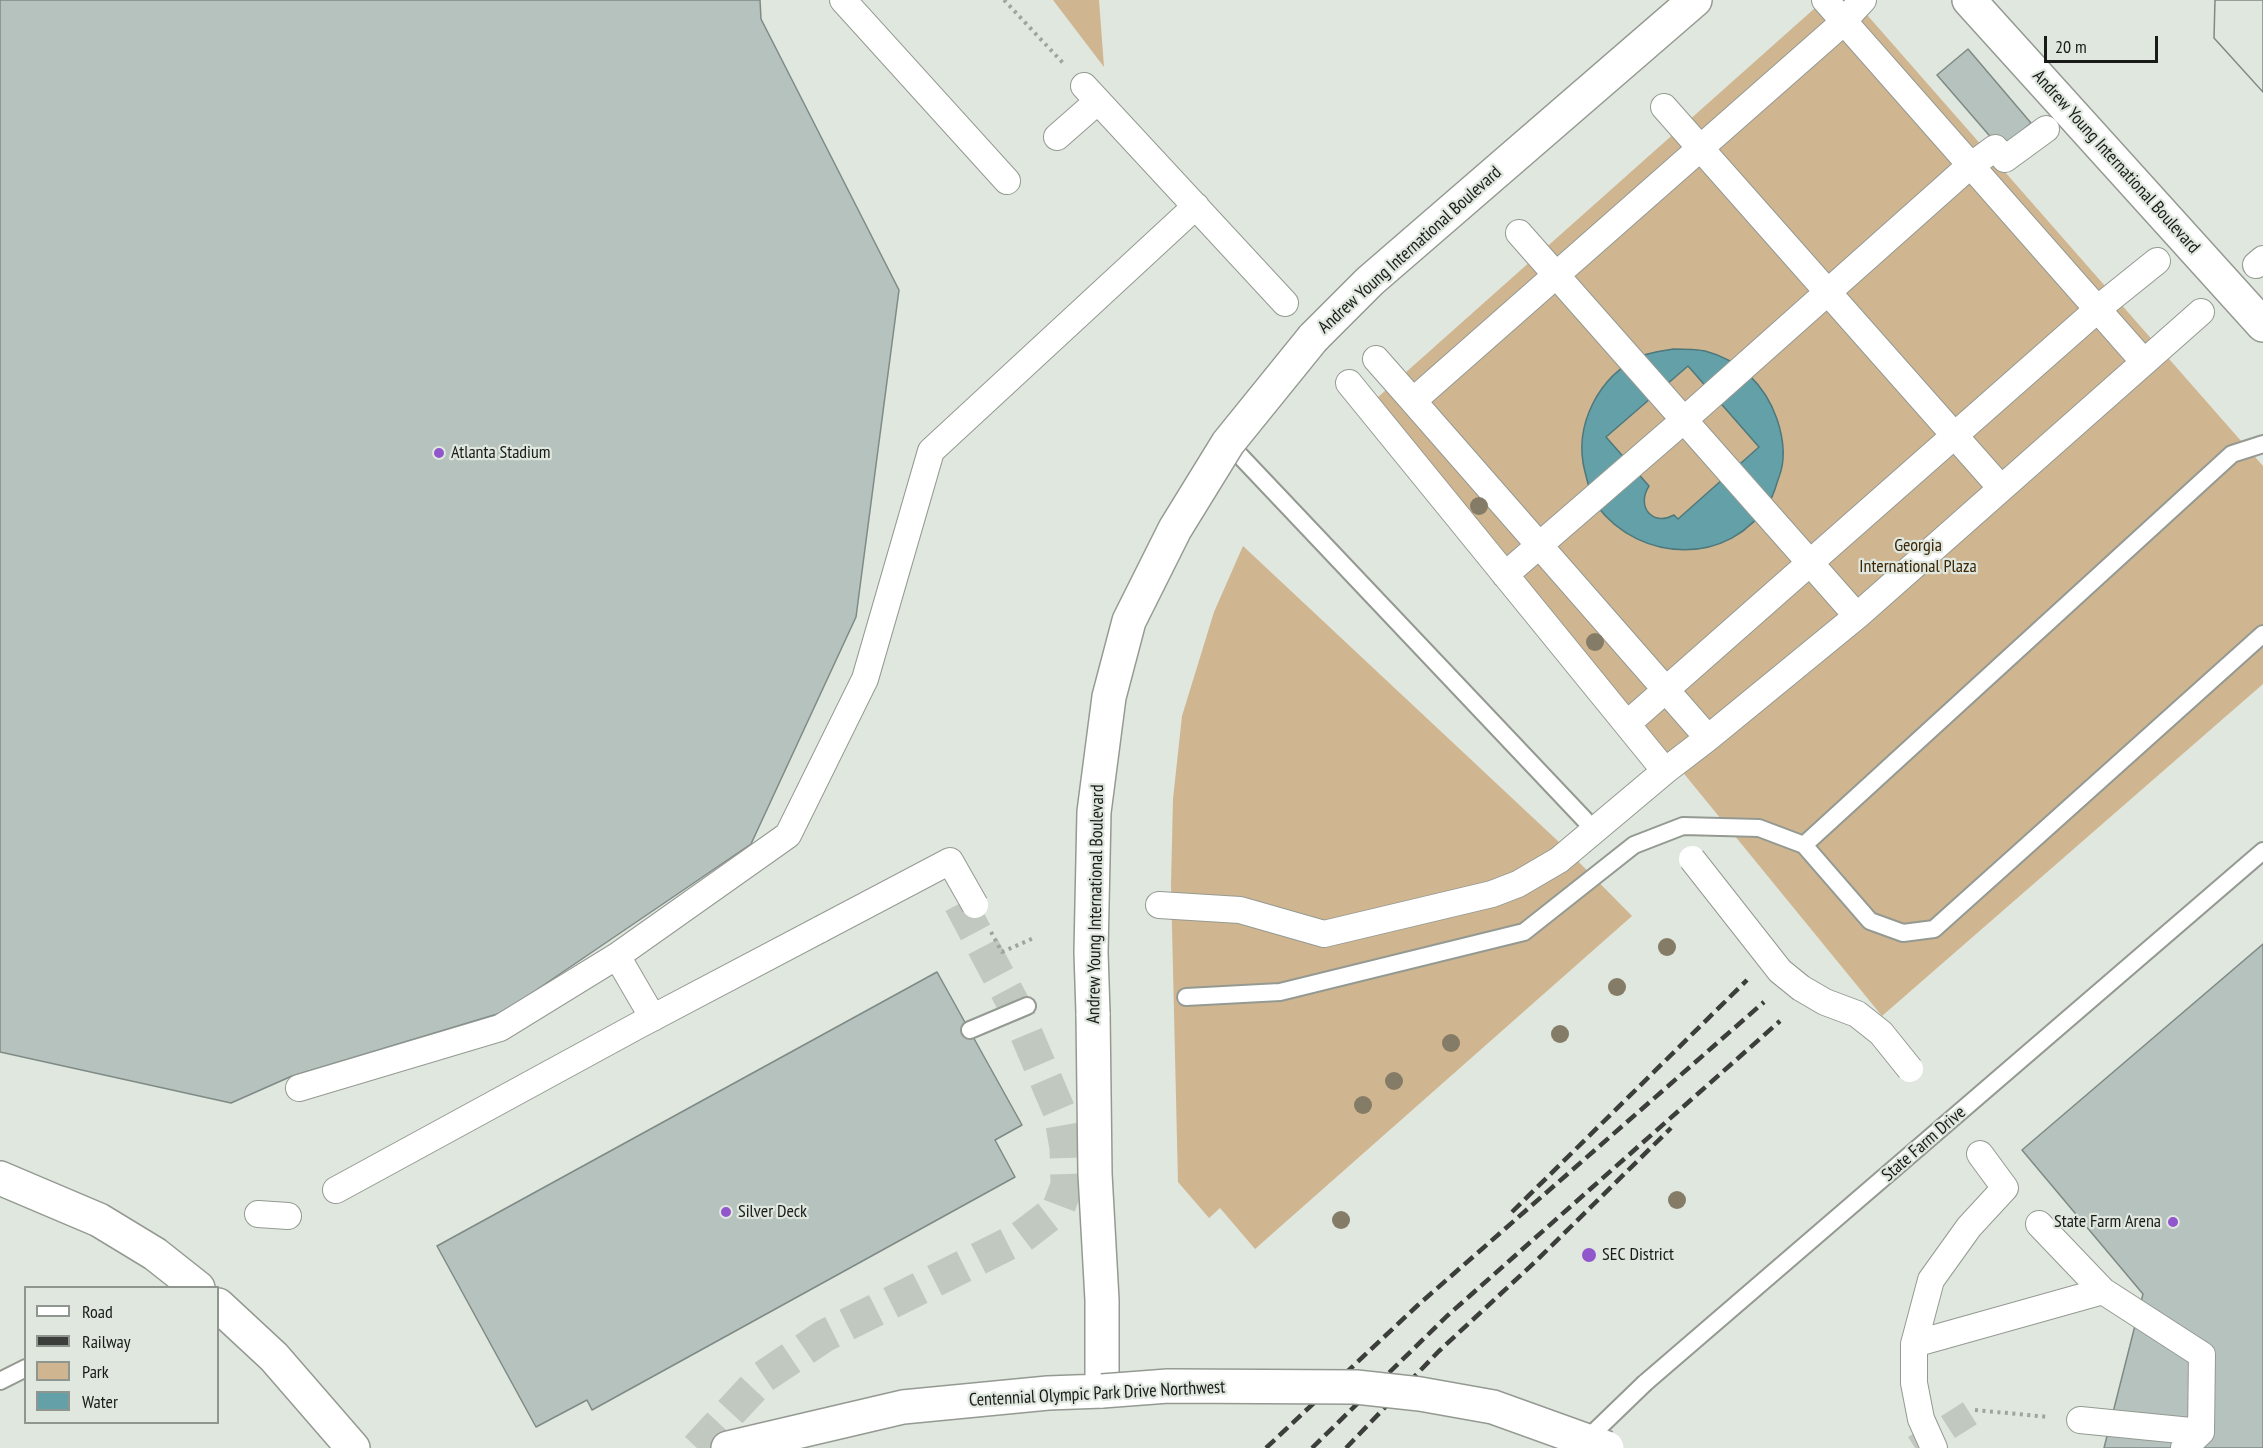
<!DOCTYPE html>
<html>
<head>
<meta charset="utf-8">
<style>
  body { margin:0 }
  #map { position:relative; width:2263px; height:1448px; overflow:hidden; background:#dfe7de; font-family:"PT Sans Narrow",sans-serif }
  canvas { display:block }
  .legend { position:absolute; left:24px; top:1286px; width:195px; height:138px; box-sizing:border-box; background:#dfe7de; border:2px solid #8f958f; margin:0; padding:8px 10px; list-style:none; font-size:18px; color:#181b18 }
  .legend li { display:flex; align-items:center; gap:12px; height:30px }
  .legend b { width:30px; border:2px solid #8f958f }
  .scale { position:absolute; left:2044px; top:36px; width:114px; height:27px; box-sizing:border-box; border:3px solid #181b18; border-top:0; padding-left:8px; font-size:18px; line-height:21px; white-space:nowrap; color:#181b18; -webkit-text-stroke:4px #dfe7de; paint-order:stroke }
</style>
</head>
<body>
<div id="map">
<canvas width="2263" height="1448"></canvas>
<ul class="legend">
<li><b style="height:8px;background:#fff"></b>Road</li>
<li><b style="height:8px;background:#3b3e3a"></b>Railway</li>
<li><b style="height:16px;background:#d0b591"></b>Park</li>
<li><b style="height:16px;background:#64a0a7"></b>Water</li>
</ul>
<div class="scale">20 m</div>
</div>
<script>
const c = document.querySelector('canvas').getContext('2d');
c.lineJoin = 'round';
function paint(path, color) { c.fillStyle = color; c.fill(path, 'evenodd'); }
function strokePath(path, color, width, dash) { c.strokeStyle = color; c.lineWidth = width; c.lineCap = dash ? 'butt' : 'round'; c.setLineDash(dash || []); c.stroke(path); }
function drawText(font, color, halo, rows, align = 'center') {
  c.font = font + ' "PT Sans Narrow",sans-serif'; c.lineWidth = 4.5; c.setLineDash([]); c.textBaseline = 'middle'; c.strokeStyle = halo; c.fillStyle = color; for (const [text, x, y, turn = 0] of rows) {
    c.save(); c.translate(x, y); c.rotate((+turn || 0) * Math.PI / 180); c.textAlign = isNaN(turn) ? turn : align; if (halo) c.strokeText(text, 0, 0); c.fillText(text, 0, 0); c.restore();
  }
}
paint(new Path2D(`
  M1053,0H1099L1104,67Z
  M1824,0H1854L2263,466V684L1882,1016L1377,398Z
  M1243,546L1560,843L1632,916L1255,1249L1220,1208L1209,1218L1178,1182L1171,885L1173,799L1182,716L1214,612Z`), '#d0b591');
const water = new Path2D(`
  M1673,349C1683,349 1695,349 1705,351C1740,360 1765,385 1777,419C1783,437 1786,459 1779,477C1776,485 1774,495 1769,502C1730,567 1640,563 1597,506C1590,496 1588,483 1585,472C1573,426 1598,376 1642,356C1651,352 1663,351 1673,349ZM1688,366L1759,447L1678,519L1674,515C1652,527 1636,506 1649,486L1606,437Z`);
paint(water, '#64a0a7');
strokePath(water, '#4d787c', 1.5);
const building = new Path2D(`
  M0,0H760L761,19L899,290L856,617L751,844L504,1012L292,1076L231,1103L0,1052Z
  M2215,0H2263V92L2214,38Z
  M2215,0H2263V92L2214,38Z
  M1968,49L2031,123L2001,149L1937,75Z
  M2263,944V1448H2104L2143,1294L2022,1150Z
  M937,972L1022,1125L995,1140L1015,1177L592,1410L587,1400L536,1427L437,1246Z`);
paint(building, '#b6c2be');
strokePath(building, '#7f8a86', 1.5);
strokePath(new Path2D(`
  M1915,1448L1975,1410`), '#c1c8c0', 26, [26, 13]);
strokePath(new Path2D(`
  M697,1448L763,1377L824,1336L1020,1238L1058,1209L1067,1185L1066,1148L1060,1113L1014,1005L954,892`), '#c1c8c0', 33, [33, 16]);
const service = new Path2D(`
  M1228,443L1585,820
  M1804,845L2232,454L2263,444
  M1186,997L1280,992L1524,932L1634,845L1683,826L1759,828L1804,845L1870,921L1903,933L1934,929L2263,634
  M970,1030L1027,1006
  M0,1381L26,1368
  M1645,1383L2263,851`);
const pedestrian = new Path2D(`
  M843,0L1007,181
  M1825,0L2144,362
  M1084,86L1285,303
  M1664,107L2001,488
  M1057,137L1098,101
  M1519,233L1857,616
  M2256,265L2263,259
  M1376,359L1413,401
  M1349,383L1665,771
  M1505,575L1684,420L1965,170L1995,148L2005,159L2046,129
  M1627,724L2106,302L2157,261
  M1708,738L1413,401L1838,27L1863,0
  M1159,905L1240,910L1324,934L1492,894L1518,884L1559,860L1665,771L1708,738L1857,616L2201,312
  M653,1018L617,956L788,835L865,679L931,451L1196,206
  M299,1088L500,1028L617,956
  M336,1190L637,1026L821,929
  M258,1214L288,1216
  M2039,1224L2103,1291L2202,1355L2201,1432
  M1914,1344L2103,1291
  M2080,1420L2201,1432L2184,1448
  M1934,1448L1921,1419L1914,1383V1344L1931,1280L1969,1227L2005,1188L1980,1154`);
const tertiary = new Path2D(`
  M1969,0L2263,325
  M1313,338L1370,281L1695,0
  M728,1448L903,1407L1048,1393L1102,1391V1300L1095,1174L1093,1013`);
const secondary = new Path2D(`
  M0,1178L99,1220L155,1254L198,1288
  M218,1305L274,1357L353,1448`);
strokePath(service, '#949a92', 20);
strokePath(pedestrian, '#949a92', 28);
strokePath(tertiary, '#949a92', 36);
strokePath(secondary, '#949a92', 36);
strokePath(new Path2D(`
  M1004,0L1063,63
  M991,932L1002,952L1036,937
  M1975,1410L2049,1417`), '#9ea59e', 4, [3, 4.5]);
strokePath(service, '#fff', 16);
strokePath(pedestrian, '#fff', 26);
strokePath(tertiary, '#fff', 33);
strokePath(secondary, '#fff', 33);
strokePath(new Path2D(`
  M1512,1212L1747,980
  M1266,1448L1418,1305L1764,1002
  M1312,1448L1447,1316L1780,1021
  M1346,1448L1439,1351L1535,1262L1671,1128`), '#3b3e3a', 4.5, [12, 6]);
const serviceBridge = new Path2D(`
  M1587,1439L1645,1383`);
const pedestrianBridge = new Path2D(`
  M1692,859L1780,971L1801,988L1825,1002L1857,1014L1881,1033L1910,1069
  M821,929L950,861L975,905`);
const tertiaryBridge = new Path2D(`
  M1093,1013L1091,952L1094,812L1109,697L1129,621L1175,529L1228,443L1313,338
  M1102,1391L1168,1386L1356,1387L1420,1394L1493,1407L1607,1448`);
strokePath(serviceBridge, '#949a92', 20, []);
strokePath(pedestrianBridge, '#949a92', 28, []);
strokePath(tertiaryBridge, '#949a92', 36, []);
strokePath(serviceBridge, '#fff', 16);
strokePath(pedestrianBridge, '#fff', 26);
strokePath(tertiaryBridge, '#fff', 33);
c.fillStyle = '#847c66';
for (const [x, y] of [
  [1479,506],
  [1595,642],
  [1667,947],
  [1617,987],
  [1560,1034],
  [1451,1043],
  [1394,1081],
  [1363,1105],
  [1677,1200],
  [1341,1220]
]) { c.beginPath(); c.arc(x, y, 9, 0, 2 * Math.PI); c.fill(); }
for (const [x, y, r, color] of [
  [439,453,6,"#9256cc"],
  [726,1212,6,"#9256cc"],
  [2173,1222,6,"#9256cc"],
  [1589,1255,8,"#9256cc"]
]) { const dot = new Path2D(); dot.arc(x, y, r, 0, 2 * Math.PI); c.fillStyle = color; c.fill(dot); strokePath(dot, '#dfe7de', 2); }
drawText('18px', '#181b18', '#dfe7de', [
  ["Andrew Young International Boulevard",2116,162,48],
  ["Andrew Young International Boulevard",1410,250,-42],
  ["Andrew Young International Boulevard",1096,904,-89],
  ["State Farm Drive",1924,1144,-41],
  ["Centennial Olympic Park Drive Northwest",1097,1394,-3]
]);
drawText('18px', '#181b18', '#dfe7de', [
  ["Atlanta Stadium",451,453],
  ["Silver Deck",738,1212],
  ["State Farm Arena",2161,1222,"right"],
  ["SEC District",1602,1255]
], 'left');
drawText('18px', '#3a2504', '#dfe7de', [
  ["Georgia",1918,546],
  ["International Plaza",1918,567]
]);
</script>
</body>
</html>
